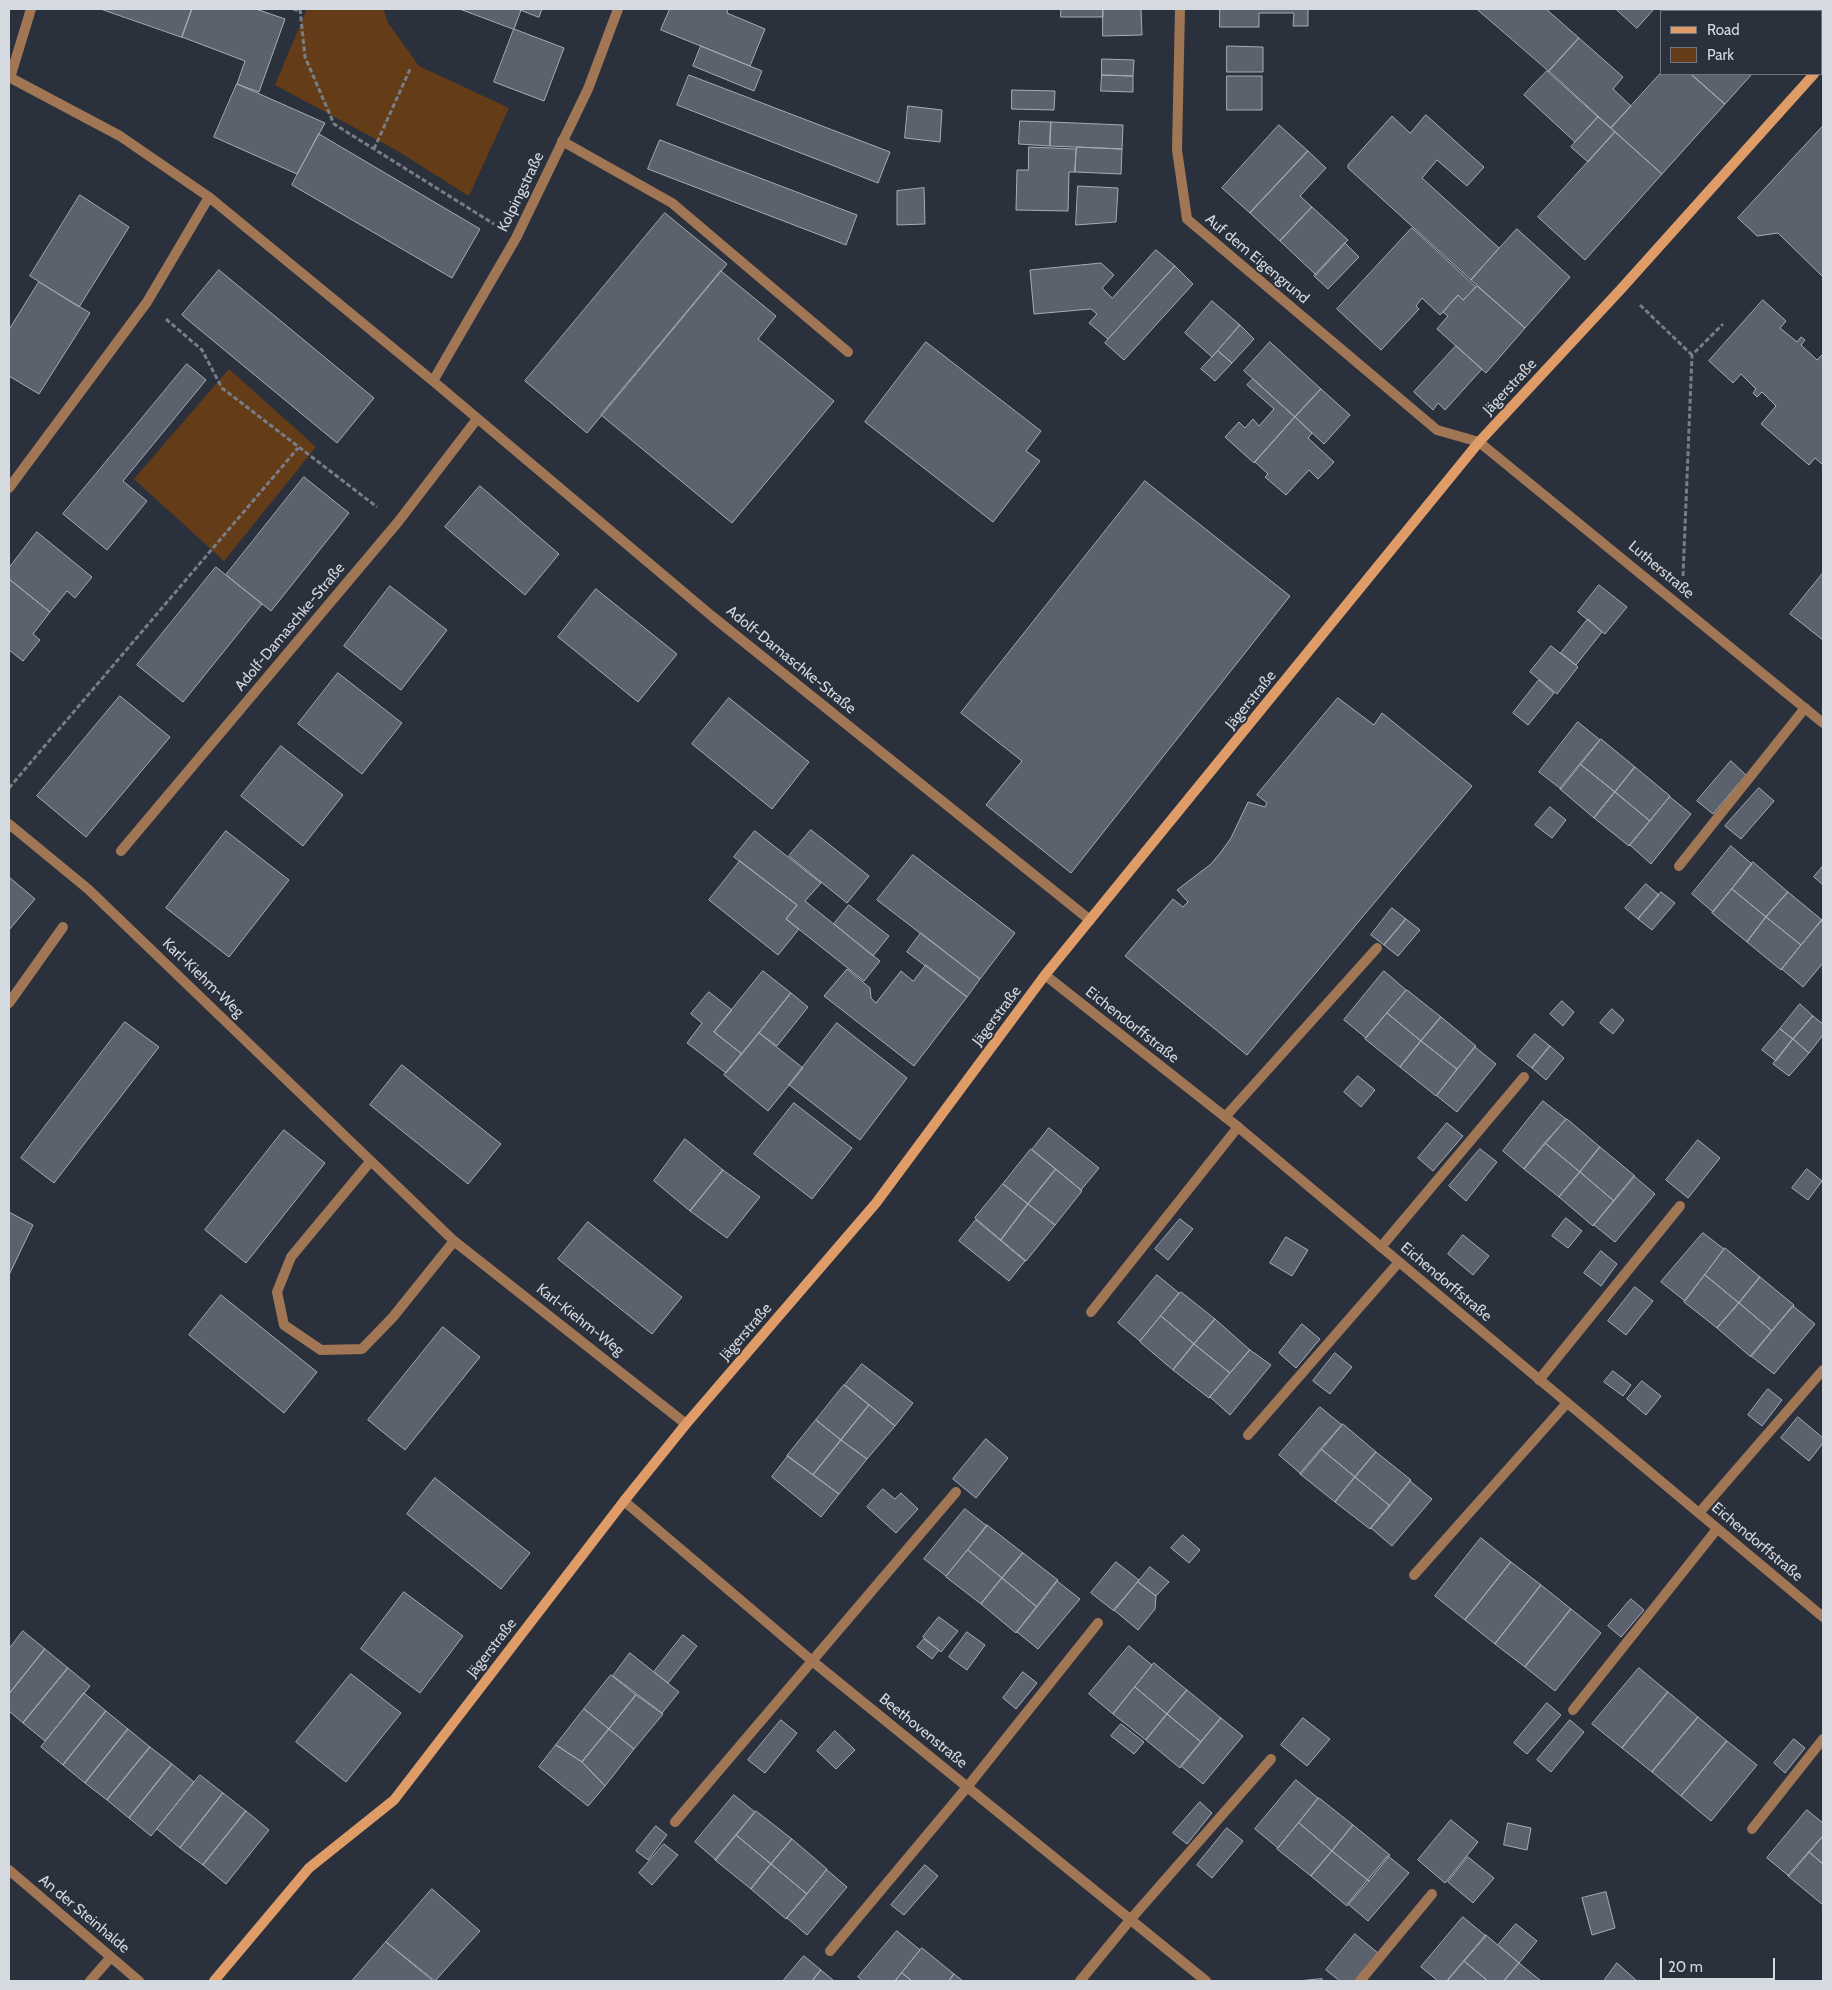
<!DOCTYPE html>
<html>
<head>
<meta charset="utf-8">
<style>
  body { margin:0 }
  #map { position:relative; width:1832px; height:1990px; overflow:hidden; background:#2b313c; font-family:Cabin,sans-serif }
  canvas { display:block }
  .frame { position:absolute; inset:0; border:10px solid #d5d9e0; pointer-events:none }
  .legend { position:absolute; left:1660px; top:10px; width:162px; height:65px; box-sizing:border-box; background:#2b313c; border:1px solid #6f747e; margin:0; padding:6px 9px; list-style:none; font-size:15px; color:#d5d9e0 }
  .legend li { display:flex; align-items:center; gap:10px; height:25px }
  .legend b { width:25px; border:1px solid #6f747e }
  .scale { position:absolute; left:1660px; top:1958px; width:115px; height:22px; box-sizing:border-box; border:2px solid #d5d9e0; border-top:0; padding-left:6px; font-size:15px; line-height:18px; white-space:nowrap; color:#d5d9e0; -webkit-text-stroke:4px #2b313c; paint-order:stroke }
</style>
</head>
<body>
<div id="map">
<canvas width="1832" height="1990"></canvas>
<div class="frame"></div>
<ul class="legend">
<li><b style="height:6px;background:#df9c67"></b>Road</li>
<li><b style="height:14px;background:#653c18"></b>Park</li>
</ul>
<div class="scale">20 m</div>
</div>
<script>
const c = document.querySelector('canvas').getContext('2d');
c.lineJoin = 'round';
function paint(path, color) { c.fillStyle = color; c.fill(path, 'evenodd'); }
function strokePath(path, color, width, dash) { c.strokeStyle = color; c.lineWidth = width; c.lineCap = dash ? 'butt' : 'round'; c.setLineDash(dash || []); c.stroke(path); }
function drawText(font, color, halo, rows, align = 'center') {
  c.font = font + ' Cabin,sans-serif'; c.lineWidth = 4; c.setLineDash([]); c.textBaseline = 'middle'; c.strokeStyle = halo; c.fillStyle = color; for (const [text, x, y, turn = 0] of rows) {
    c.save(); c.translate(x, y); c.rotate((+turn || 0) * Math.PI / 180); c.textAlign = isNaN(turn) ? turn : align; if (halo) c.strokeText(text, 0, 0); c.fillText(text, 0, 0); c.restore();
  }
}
paint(new Path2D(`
  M307,9H383L388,23L419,66L509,108L469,196L396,150L275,85Z
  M229,369L316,447L224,561L134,479Z`), '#653c18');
const building = new Path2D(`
  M101,9H192L182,37Z
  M192,9H256L285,19L259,92L237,84L245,61L182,37Z
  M460,9H518L521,10L514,29Z
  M518,9H542L539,17Z
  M670,9H728L727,13L765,29L750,66L661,30Z
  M1061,9H1103V17H1061Z
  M1103,9H1141L1142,35L1103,36Z
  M1220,9H1308V26H1293L1294,13H1259V27H1220Z
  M1477,9H1546L1579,38L1549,71Z
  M1616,9H1654L1637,28Z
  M1717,9H1764L1767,11H1715Z
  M1765,9H1809L1807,11H1768Z
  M514,29L564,48L544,101L494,82Z
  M1579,38L1623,77L1613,89L1631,106L1611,128L1549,71Z
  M701,46L762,71L754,91L693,66Z
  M1227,46L1263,47V72H1227Z
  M1102,59L1134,60L1133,76L1102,75Z
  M1547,71L1598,117L1575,142L1524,95Z
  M1661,73L1691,74L1725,104L1662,174L1611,128Z
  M1691,74H1752L1725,104Z
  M689,75L890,152L878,183L677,105Z
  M1102,75L1133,76V92L1101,91Z
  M1227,76H1262V110H1227Z
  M237,84L325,123L297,174L214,137Z
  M1012,90L1055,91L1054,110L1012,109Z
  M908,106L942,110L940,142L905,138Z
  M1426,115L1484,167L1467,186L1437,160L1422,178L1499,248L1471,280L1348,168V165L1392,116L1410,133Z
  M1598,117L1615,132L1588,162L1571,147Z
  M1020,121L1051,122L1050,146L1019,144Z
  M1051,122L1123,125L1122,149L1050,146Z
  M1279,125L1308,151L1250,213L1222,188Z
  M1823,126V277L1778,233L1757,236L1738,218Z
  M1615,132L1662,174L1585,260L1538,217Z
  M319,134L480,229L452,278L292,185Z
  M660,140L857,215L846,245L648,169Z
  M1029,147L1076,149L1075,172H1069L1068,211L1016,210L1017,170H1028Z
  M1077,147L1122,149L1121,174L1075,172Z
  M1308,151L1326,168L1300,196L1312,207L1280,241L1250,213Z
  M1078,186L1118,188L1116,222L1076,225Z
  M924,188L925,224L897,225V191Z
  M80,195L129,227L79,307L30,276Z
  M1312,207L1348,240L1316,275L1280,241Z
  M665,213L727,264L587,433L525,381Z
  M1412,228L1476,287L1463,300L1458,295L1440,315L1422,298L1416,306L1419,309L1381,350L1337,309Z
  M1517,229L1570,277L1525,328L1471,280Z
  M1345,243L1359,257L1328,289L1314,276Z
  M1156,250L1175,266L1108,339L1089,323L1097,314L1091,309L1034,314L1030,270L1101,263L1114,275L1102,288L1112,298Z
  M1175,266L1193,284L1124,360L1105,343Z
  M219,270L374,398L337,443L182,315Z
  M721,271L776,316L758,339L834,401L732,523L601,415Z
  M39,282L90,313L39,394L9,376V330Z
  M1477,286L1525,328L1486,373L1437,329L1448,316L1443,312L1458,295L1463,300Z
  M1763,300L1786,321L1780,328L1797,342L1801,337L1805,340L1801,345L1817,360L1823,354V465L1815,458L1809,465L1761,424L1776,406L1762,392L1757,397L1753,393L1756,389L1741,374L1733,383L1709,361Z
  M1212,301L1240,325L1212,357L1185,333Z
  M1240,325L1254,339L1232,363L1218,351Z
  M926,342L1041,431L1026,451L1040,461L993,522L865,422Z
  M1270,342L1321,389L1295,417L1244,371Z
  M1456,346L1482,369L1445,410L1438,403L1433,410L1414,392Z
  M1218,351L1232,363L1215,381L1201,369Z
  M187,364L206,380L123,481L147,501L107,550L63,514Z
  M1253,379L1295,417L1254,463L1225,437L1239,422L1245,428L1253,419L1259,426L1274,409L1247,385Z
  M1321,389L1350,415L1324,444L1295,417Z
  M1295,417L1312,433L1308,438L1334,462L1318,479L1309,470L1286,495L1265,477L1268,474L1255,462Z
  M304,477L349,513L271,611L226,575Z
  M1145,481L1290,596L1071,873L986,805L1022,761L961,713Z
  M480,486L559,554L525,595L445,527Z
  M37,532L92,577L75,598L67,591L50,612L9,579V568Z
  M216,567L262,604L183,702L137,665Z
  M1823,573V640L1790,614Z
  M9,579L50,612L33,634L40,640L23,661L9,650Z
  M1599,585L1627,607L1605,634L1578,612Z
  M390,586L447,630L401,690L344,646Z
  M596,589L677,654L638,702L558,637Z
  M1588,619L1602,632L1576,665L1561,653Z
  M1551,646L1578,667L1557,694L1530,672Z
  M338,673L402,723L362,774L298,724Z
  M1539,680L1554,693L1528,725L1513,713Z
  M120,696L170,737L86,837L37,796Z
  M729,698L809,762L772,809L692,744Z
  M1338,698L1374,725L1382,713L1472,786L1247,1055L1125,956L1173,899L1183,907L1188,902L1177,890L1211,864L1221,852L1231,838L1248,802L1265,807L1267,803L1257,795Z
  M1578,722L1600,740L1561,789L1539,772Z
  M1601,739L1635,767L1615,792L1580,764Z
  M281,746L343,795L303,846L241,796Z
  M1731,761L1746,775L1713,814L1697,801Z
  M1580,764L1615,792L1594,818L1560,789Z
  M1635,767L1670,796L1650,821L1615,792Z
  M1759,788L1774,801L1741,839L1725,826Z
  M1615,792L1650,821L1629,846L1594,818Z
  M1670,797L1691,814L1651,864L1630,845Z
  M1550,807L1566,820L1552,838L1535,825Z
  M811,830L869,876L847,903L789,856Z
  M226,831L289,880L229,957L166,908Z
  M755,831L821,883L805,901L880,961L864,981L786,919L797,905L734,857Z
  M1731,846L1752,864L1713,912L1692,894Z
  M913,855L1015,933L980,979L877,900Z
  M740,861L797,905L786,919L799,929L778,955L709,900Z
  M1753,862L1788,892L1766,917L1732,889Z
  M1823,866V885L1814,877Z
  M9,877L35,899L9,930Z
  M1646,884L1659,895L1638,919L1625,908Z
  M1732,889L1766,917L1747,942L1712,913Z
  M1661,892L1675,903L1652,930L1638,919Z
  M1788,892L1822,920L1801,945L1766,917Z
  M849,905L889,936L873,956L834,924Z
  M1392,908L1406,919L1384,945L1371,935Z
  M1766,917L1801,945L1781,970L1747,942Z
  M1406,919L1420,930L1398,956L1384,945Z
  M1821,921L1823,923V963L1803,987L1782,969Z
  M921,933L980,979L967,997L907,952Z
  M926,965L967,997L914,1066L824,996L847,969L870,988L871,998L876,1003L901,971L913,981Z
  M763,971L791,993L742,1054L714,1032Z
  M1384,971L1406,990L1366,1038L1344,1020Z
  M1407,990L1441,1017L1421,1041L1387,1013Z
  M709,992L732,1010L714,1032L742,1054L726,1073L687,1043L702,1023L691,1014Z
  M791,993L808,1007L777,1046L759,1033Z
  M1562,1001L1574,1012L1563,1026L1550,1014Z
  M1800,1004L1813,1016L1793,1039L1780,1029Z
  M1612,1009L1624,1020L1613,1034L1600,1023Z
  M1387,1013L1421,1041L1400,1067L1365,1039Z
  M1813,1016L1823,1024V1035L1809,1053L1793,1039Z
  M1441,1017L1476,1046L1457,1069L1421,1041Z
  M125,1022L159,1047L54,1183L21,1158Z
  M837,1023L907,1078L860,1140L789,1085Z
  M1780,1029L1793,1039L1776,1061L1762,1050Z
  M759,1033L803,1068L768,1111L724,1075Z
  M1535,1034L1550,1046L1532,1068L1517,1056Z
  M1793,1039L1809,1053L1789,1076L1773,1064Z
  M1421,1041L1457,1069L1436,1096L1400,1067Z
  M1550,1046L1564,1058L1546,1080L1532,1068Z
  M1475,1047L1496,1064L1457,1112L1437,1096Z
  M402,1065L501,1144L468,1184L370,1105Z
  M1358,1076L1375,1090L1361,1107L1344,1092Z
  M1543,1101L1566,1119L1524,1169L1503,1151Z
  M794,1103L852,1148L812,1199L754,1154Z
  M1567,1119L1600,1147L1580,1172L1545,1143Z
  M1447,1123L1463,1136L1433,1171L1418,1158Z
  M1049,1128L1099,1168L1081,1190L1032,1150Z
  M284,1130L325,1163L246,1263L205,1230Z
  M685,1139L723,1170L690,1211L654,1181Z
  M1698,1140L1720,1158L1688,1198L1666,1180Z
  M1545,1143L1580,1172L1559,1197L1524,1169Z
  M1600,1147L1635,1176L1614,1201L1580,1172Z
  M1031,1149L1056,1169L1028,1204L1003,1184Z
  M1480,1149L1497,1162L1466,1201L1449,1186Z
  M1056,1169L1082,1191L1055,1225L1028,1204Z
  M1807,1169L1822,1181L1808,1200L1792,1188Z
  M723,1170L760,1197L727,1238L690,1211Z
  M1580,1172L1614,1201L1593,1226L1559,1197Z
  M1634,1176L1655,1194L1615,1242L1594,1225Z
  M1003,1184L1028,1204L1001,1240L975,1218Z
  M1028,1204L1055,1225L1026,1261L1001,1240Z
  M9,1212L33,1225L9,1275Z
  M1566,1218L1582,1231L1568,1248L1552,1236Z
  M1180,1219L1193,1229L1168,1260L1155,1249Z
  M976,1220L1025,1261L1009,1281L959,1241Z
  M588,1222L682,1297L652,1334L558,1259Z
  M1703,1233L1724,1249L1685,1301L1661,1282Z
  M1463,1235L1489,1256L1473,1275L1448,1254Z
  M1286,1237L1308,1250L1292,1276L1270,1263Z
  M1725,1248L1760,1277L1739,1303L1705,1275Z
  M1601,1251L1617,1264L1601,1286L1584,1273Z
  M1157,1275L1179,1293L1140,1341L1118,1323Z
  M1705,1275L1739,1303L1717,1328L1684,1302Z
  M1760,1277L1794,1305L1772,1331L1739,1303Z
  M1635,1287L1653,1301L1626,1335L1608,1321Z
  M1181,1292L1215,1319L1194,1344L1161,1316Z
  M221,1295L317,1372L284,1413L189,1335Z
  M1739,1303L1772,1331L1751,1357L1717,1328Z
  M1793,1306L1815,1324L1774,1374L1751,1356Z
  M1161,1316L1194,1344L1173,1370L1140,1342Z
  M1215,1319L1250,1350L1230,1373L1194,1344Z
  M1302,1324L1320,1339L1296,1368L1279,1353Z
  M443,1327L480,1357L405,1450L368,1420Z
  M1194,1344L1230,1373L1209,1398L1173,1370Z
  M1250,1350L1271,1365L1230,1415L1210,1397Z
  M1335,1353L1352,1367L1330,1394L1313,1381Z
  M862,1364L913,1403L895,1426L845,1385Z
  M1613,1371L1631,1385L1623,1396L1604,1382Z
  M1642,1381L1661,1396L1646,1415L1627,1399Z
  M844,1385L869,1405L841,1440L816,1420Z
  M1768,1389L1782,1400L1762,1426L1748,1415Z
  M869,1405L895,1426L867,1459L841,1440Z
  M1320,1407L1342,1425L1301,1474L1279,1455Z
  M1798,1417L1823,1438V1443L1809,1461L1781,1438Z
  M816,1420L841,1440L813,1475L787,1456Z
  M1343,1424L1376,1452L1355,1477L1321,1449Z
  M986,1439L1008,1458L976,1498L953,1479Z
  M841,1440L867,1459L839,1494L813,1475Z
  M1321,1449L1355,1477L1335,1502L1300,1474Z
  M1376,1452L1411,1480L1390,1506L1355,1477Z
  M788,1456L839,1494L821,1517L772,1477Z
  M1355,1477L1390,1506L1370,1529L1335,1502Z
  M435,1478L530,1553L501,1589L407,1514Z
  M1410,1481L1432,1499L1392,1546L1371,1528Z
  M883,1489L895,1499L901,1493L918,1509L896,1533L867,1507Z
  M965,1509L987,1526L946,1576L924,1559Z
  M987,1525L1023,1553L1002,1578L968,1550Z
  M1183,1535L1200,1550L1189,1563L1171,1548Z
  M1481,1538L1511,1562L1465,1620L1435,1596Z
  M968,1550L1002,1578L981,1604L946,1577Z
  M1023,1553L1058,1580L1037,1607L1002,1578Z
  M1116,1562L1139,1580L1114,1611L1091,1593Z
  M1511,1562L1541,1585L1495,1644L1465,1620Z
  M1150,1567L1169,1582L1156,1596L1138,1582Z
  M1002,1578L1037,1607L1016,1633L981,1604Z
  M1057,1581L1080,1599L1038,1649L1017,1632Z
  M1138,1582L1156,1596L1155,1609L1138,1630L1114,1610Z
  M1541,1585L1571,1609L1525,1667L1495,1644Z
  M404,1592L463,1636L420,1693L361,1649Z
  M1631,1599L1644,1610L1621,1637L1608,1626Z
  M1571,1609L1601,1633L1555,1691L1525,1667Z
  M939,1617L958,1631L941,1652L923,1637Z
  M23,1631L45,1649L9,1694V1649Z
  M967,1632L985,1645L967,1670L949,1657Z
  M683,1635L697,1646L668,1683L654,1672Z
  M924,1639L939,1650L932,1659L917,1647Z
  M1129,1646L1152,1665L1113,1714L1089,1694Z
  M45,1649L68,1668L23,1723L9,1711V1694Z
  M630,1653L679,1692L662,1713L613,1676Z
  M1154,1663L1187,1690L1167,1714L1135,1687Z
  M68,1668L90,1686L45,1741L23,1723Z
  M1639,1668L1668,1692L1622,1748L1592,1724Z
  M1023,1672L1037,1683L1016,1709L1003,1698Z
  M351,1674L401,1713L346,1782L296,1742Z
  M611,1675L636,1695L609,1729L584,1709Z
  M1135,1687L1167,1714L1146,1740L1113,1714Z
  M1187,1690L1221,1718L1201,1742L1167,1714Z
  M1668,1692L1698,1717L1652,1772L1622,1748Z
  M84,1693L106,1711L63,1765L41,1747Z
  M636,1695L663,1714L634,1749L609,1729Z
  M1547,1703L1561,1715L1527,1754L1514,1743Z
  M584,1709L609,1729L582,1762L556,1745Z
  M106,1711L128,1729L85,1783L63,1765Z
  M1167,1714L1201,1742L1180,1768L1146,1740Z
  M1698,1717L1727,1741L1681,1796L1652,1772Z
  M1221,1718L1243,1736L1203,1784L1181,1766Z
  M1303,1718L1330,1739L1307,1766L1281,1745Z
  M781,1720L797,1733L765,1773L748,1760Z
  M1570,1720L1584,1732L1551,1772L1537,1760Z
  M1121,1724L1144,1742L1134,1754L1111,1736Z
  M128,1729L150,1747L107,1800L85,1783Z
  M609,1729L634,1749L605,1786L582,1762Z
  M835,1731L855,1750L836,1769L817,1751Z
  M1794,1739L1805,1748L1785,1773L1774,1763Z
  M1727,1741L1757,1765L1711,1821L1681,1796Z
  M556,1745L582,1762L605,1786L588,1806L539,1767Z
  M150,1747L172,1764L129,1818L107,1800Z
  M172,1764L194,1782L151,1836L129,1818Z
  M200,1775L223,1793L180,1848L157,1829Z
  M1296,1780L1318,1798L1278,1848L1255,1829Z
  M223,1793L246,1811L203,1865L180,1848Z
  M734,1795L755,1812L716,1860L695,1842Z
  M1319,1798L1353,1825L1332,1851L1299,1823Z
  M1200,1802L1212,1813L1187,1844L1173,1833Z
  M1807,1810L1823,1823V1836L1789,1876L1767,1858Z
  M246,1811L269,1830L226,1884L203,1865Z
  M756,1811L792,1839L771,1864L736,1835Z
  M1451,1820L1478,1842L1445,1883L1418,1860Z
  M1299,1823L1332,1851L1311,1876L1277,1849Z
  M1508,1823L1531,1828L1527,1850L1504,1845Z
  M1353,1825L1390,1855L1369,1881L1332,1851Z
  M656,1826L667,1835L648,1860L636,1851Z
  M1227,1828L1243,1841L1212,1878L1197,1865Z
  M736,1835L771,1864L751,1889L715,1860Z
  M1823,1836V1864L1809,1852Z
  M792,1839L827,1869L807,1894L771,1864Z
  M664,1844L678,1855L652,1885L639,1873Z
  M1332,1851L1369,1881L1347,1906L1311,1876Z
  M1809,1852L1823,1864V1905L1788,1876Z
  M1388,1856L1409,1873L1368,1921L1348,1904Z
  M1468,1857L1494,1878L1473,1903L1448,1882Z
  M771,1864L807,1894L786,1919L751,1889Z
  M925,1865L938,1876L904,1915L891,1905Z
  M827,1870L847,1887L807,1935L787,1918Z
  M432,1889L480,1931L435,1981L386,1942Z
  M1606,1892L1615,1928L1592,1935L1582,1898Z
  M1463,1917L1486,1936L1447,1981H1438L1421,1967Z
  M1516,1924L1537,1941L1519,1963L1498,1945Z
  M897,1931L920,1950L895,1981H863L858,1977Z
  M1355,1934L1378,1953L1355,1981H1340L1326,1970Z
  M1486,1935L1519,1963L1504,1981H1488L1464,1961Z
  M386,1942L433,1981H352Z
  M922,1948L954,1974L949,1981H912L902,1973Z
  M804,1956L821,1970L812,1981H783Z
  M1464,1961L1488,1981H1447Z
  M1519,1963L1541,1981H1504Z
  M1617,1963L1637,1981H1604Z
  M821,1970L834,1981H812Z
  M902,1973L912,1981H895Z
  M954,1974L963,1981H949Z
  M1322,1979V1981H1298Z`);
paint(building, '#5b626d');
strokePath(building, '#a4acb9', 1);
strokePath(new Path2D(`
  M293,9L300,11
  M300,9L305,57L334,124L494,224
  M374,149L411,67
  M1640,305L1692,355
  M166,319L202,350L222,388L377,507
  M1683,576L1692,355L1723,324
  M9,788L298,448`), '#787d86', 3, [5, 2.5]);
strokePath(new Path2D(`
  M562,141L672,203L848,352
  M1679,866L1805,708
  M1225,1117L1377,948
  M1381,1247L1524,1077
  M1091,1312L1238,1127
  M1539,1380L1680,1206
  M1248,1435L1399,1262
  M1699,1513L1823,1370
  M1414,1575L1567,1403
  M1573,1710L1717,1529
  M675,1822L956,1492
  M1752,1829L1823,1739
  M830,1951L968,1786L1098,1623
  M1080,1981L1130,1920L1271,1759
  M1360,1981L1432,1894`), '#a07655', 10);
strokePath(new Path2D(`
  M1180,9L1177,150L1187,219L1437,430L1479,442L1823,723
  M9,77L120,136L209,197L433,381L713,617L1090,920
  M10,78L31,9
  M433,381L516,238L588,89L618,9
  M9,488L147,302L209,197
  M9,824L88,889L454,1241L686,1424
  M121,851L398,522L477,419
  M1045,975L1238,1127L1823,1617
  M9,1003L63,927
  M370,1162L291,1257L277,1292L284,1325L321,1350L362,1349L393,1317L454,1241
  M624,1501L811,1660L1206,1981
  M9,1870L139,1981
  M90,1981L111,1957`), '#a07655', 10);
strokePath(new Path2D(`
  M1821,67L1823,63
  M214,1981L309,1868L394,1800L624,1501L686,1424L876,1203L1045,975L1479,442L1622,288L1814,74`), '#df9c67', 10);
drawText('15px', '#d5d9e0', '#2b313c', [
  ["Kolpingstraße",521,192,-64],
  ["Auf dem Eigengrund",1257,259,40],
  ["Jägerstraße",1510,387,-47],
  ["Lutherstraße",1661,570,40],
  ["Adolf-Damaschke-Straße",290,627,-50],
  ["Adolf-Damaschke-Straße",791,660,39],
  ["Jägerstraße",1251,700,-51],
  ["Karl-Kiehm-Weg",203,978,44],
  ["Jägerstraße",997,1016,-53],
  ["Eichendorffstraße",1132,1025,38],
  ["Eichendorffstraße",1446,1282,40],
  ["Karl-Kiehm-Weg",580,1320,38],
  ["Jägerstraße",746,1332,-49],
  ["Eichendorffstraße",1757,1542,40],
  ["Jägerstraße",492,1648,-52],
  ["Beethovenstraße",923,1731,39],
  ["An der Steinhalde",84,1914,40]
]);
</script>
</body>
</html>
